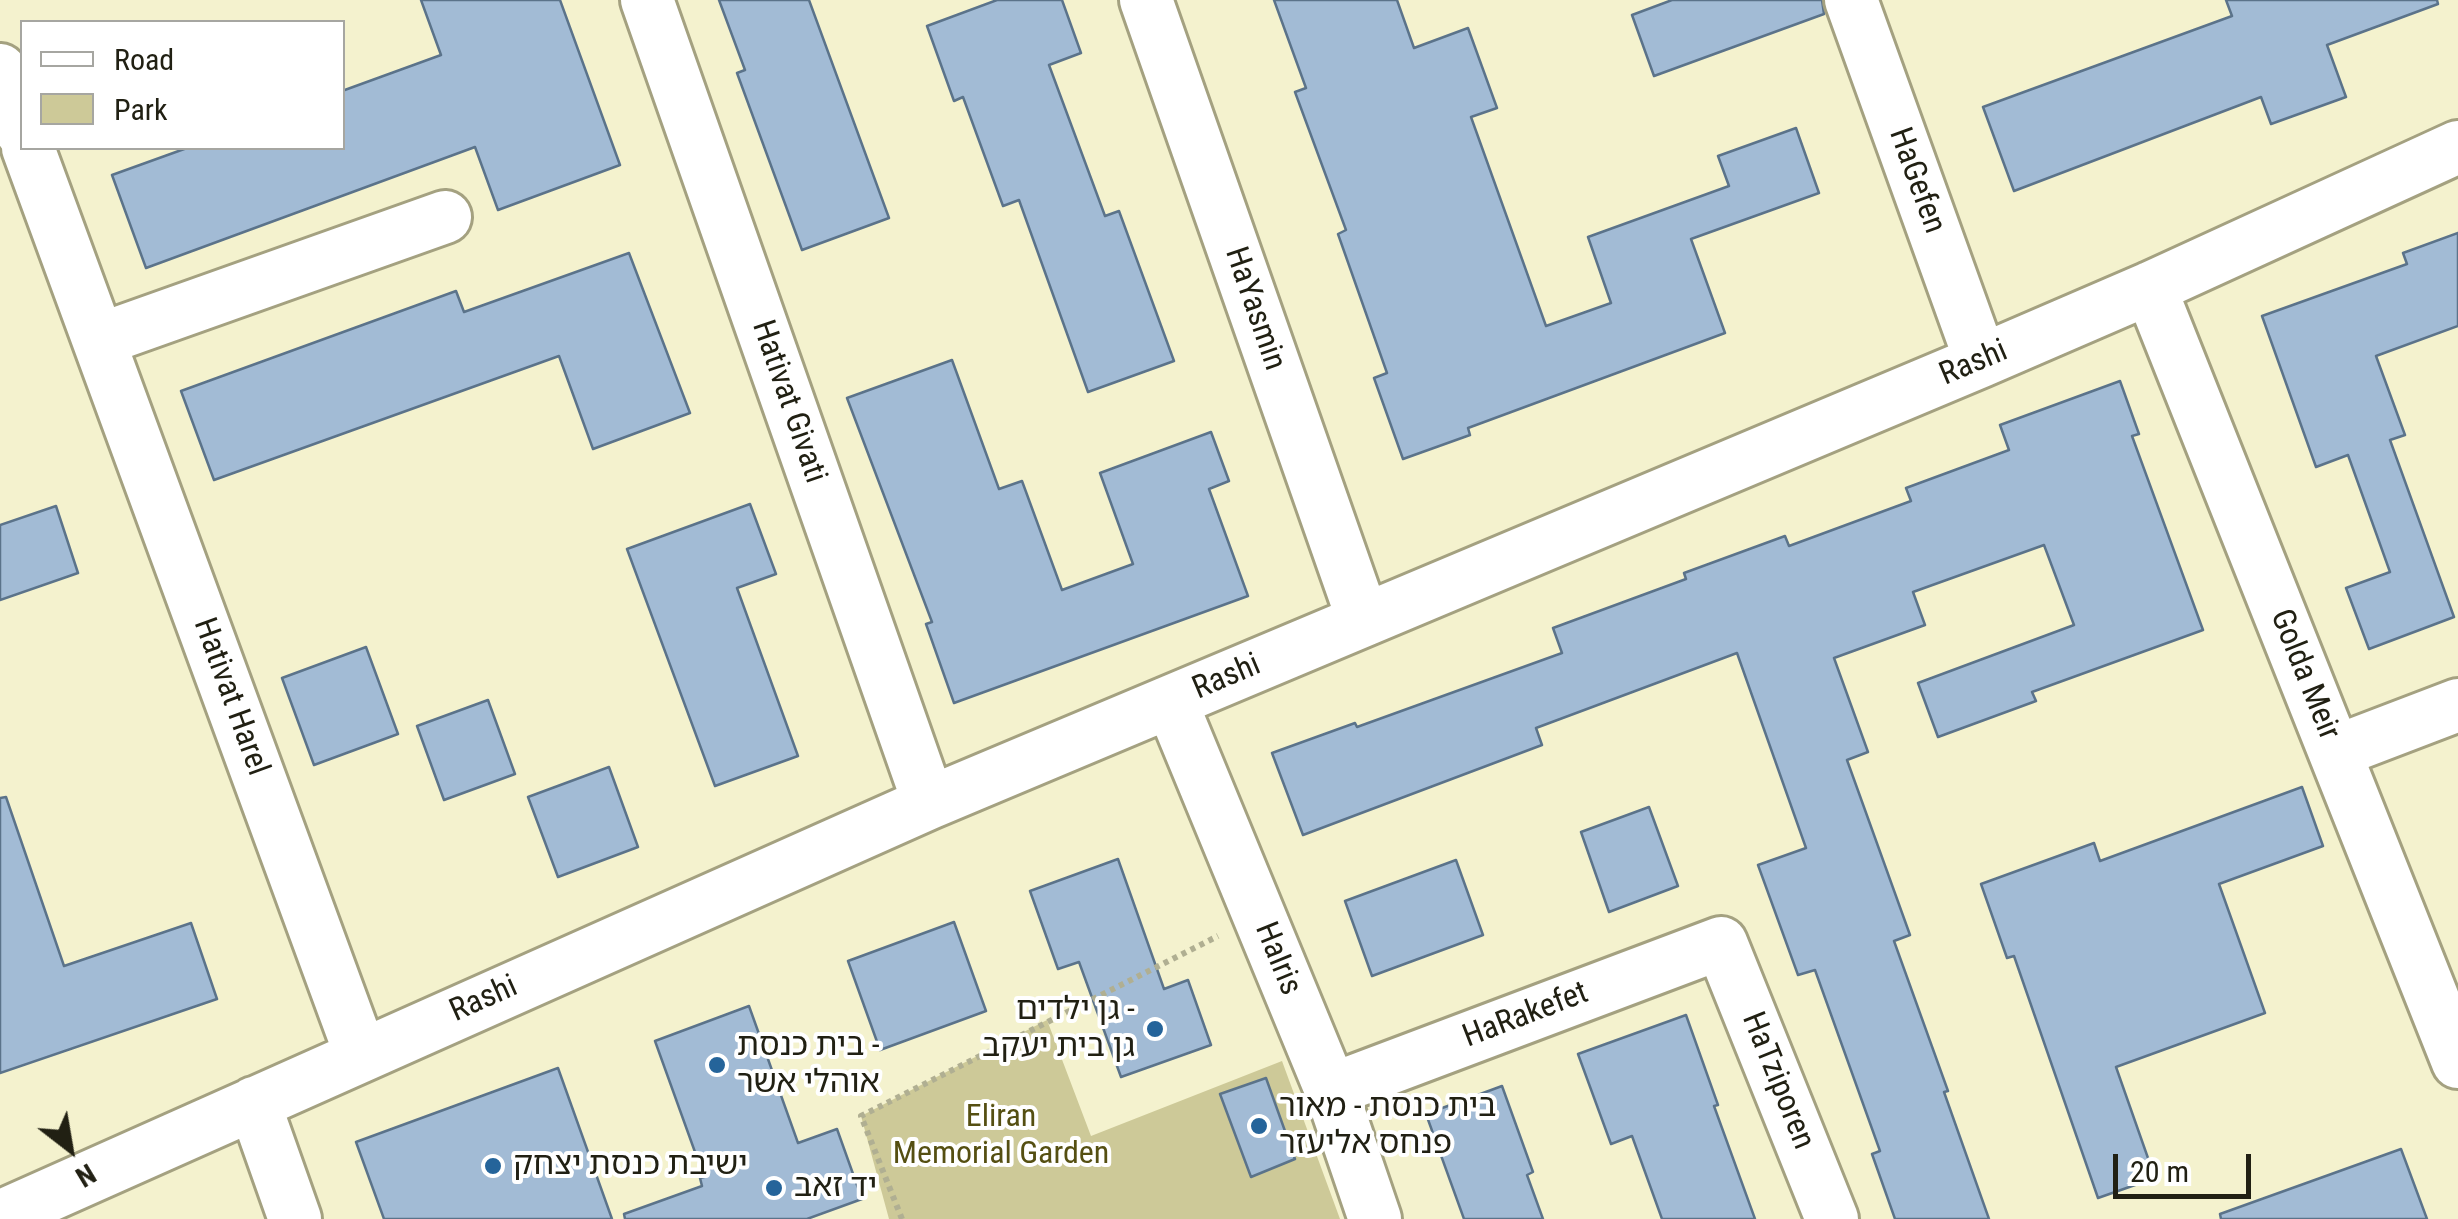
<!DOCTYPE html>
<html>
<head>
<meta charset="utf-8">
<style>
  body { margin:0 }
  #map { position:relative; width:2458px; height:1219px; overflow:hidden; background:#f4f2ce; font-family:"Roboto Condensed",sans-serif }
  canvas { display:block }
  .legend { position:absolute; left:20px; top:20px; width:325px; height:130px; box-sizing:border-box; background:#fff; border:2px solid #a6a6a1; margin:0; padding:12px 18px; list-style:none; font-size:30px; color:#212013 }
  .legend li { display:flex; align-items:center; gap:20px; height:50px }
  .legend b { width:50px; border:2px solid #a6a6a1 }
  .north { position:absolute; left:20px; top:1099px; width:100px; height:100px; -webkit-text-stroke:8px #fff; paint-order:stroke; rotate:149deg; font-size:28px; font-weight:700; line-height:40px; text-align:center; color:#212013 }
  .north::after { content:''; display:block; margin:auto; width:35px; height:45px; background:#212013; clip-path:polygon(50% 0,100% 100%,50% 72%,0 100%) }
  .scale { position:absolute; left:2113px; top:1154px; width:138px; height:45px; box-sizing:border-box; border:5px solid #212013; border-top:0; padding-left:12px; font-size:30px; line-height:35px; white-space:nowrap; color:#212013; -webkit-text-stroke:8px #fff; paint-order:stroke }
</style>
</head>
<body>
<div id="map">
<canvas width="2458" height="1219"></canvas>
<ul class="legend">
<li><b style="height:12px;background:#fff"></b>Road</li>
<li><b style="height:28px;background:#cdc998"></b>Park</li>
</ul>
<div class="north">N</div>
<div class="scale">20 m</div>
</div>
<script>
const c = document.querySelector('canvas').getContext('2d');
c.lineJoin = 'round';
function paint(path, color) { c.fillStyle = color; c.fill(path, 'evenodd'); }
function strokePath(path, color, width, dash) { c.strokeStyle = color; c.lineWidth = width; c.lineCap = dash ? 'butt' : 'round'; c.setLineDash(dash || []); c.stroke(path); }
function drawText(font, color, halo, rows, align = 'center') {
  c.font = font + ' "Roboto Condensed","Noto Sans Hebrew",sans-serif'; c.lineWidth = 8; c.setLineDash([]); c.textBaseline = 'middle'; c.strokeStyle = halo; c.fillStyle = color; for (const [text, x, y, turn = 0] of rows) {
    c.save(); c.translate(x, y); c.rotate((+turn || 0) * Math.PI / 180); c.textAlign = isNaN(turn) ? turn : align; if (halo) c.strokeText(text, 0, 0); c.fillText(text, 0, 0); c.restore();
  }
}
paint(new Path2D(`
  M1047,1020L1091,1136L1282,1061L1340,1219H889L861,1116Z`), '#cdc998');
const building = new Path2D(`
  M421,0H560L620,165L498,210L475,147L146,268L112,175L187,148H342V91L441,55Z
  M719,0H809L889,218L802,250L737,73L745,70Z
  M997,0H1062L1081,53L1049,65L1105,216L1119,211L1174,361L1088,392L1019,200L1003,206L963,97L954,101L927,26Z
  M1274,0H1397L1414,48L1468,28L1497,108L1471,117L1546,326L1611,303L1588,237L1729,186L1718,156L1796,128L1819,193L1691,239L1725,333L1468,428L1470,435L1403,459L1374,378L1387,373L1338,234L1346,230L1295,92L1306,88Z
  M1672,0H1822L1824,14L1654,76L1632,15Z
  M2226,0H2437L2438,4L2327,45L2346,97L2271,124L2261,97L2014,191L1983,107L2232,16Z
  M2458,233V326L2376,356L2405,435L2390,440L2454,617L2369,649L2346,588L2390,572L2348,455L2316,467L2262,316L2407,264L2403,253Z
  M629,253L690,413L593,449L559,356L214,480L181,391L456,291L464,312Z
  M952,360L999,489L1022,481L1062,590L1133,564L1100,473L1211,432L1229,481L1209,489L1248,596L954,703L926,624L932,622L847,398Z
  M2120,381L2139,434L2132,436L2203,630L2032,692L2036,701L1938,737L1918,683L2074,625L2044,545L1913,592L1925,625L1834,658L1868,752L1847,760L1910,935L1894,941L1948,1091L1944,1092L1989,1219H1895L1872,1154L1880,1151L1815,970L1798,975L1758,865L1806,848L1737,653L1536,728L1542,745L1303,835L1272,753L1355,723L1357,727L1562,653L1553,628L1686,579L1684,573L1785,536L1789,546L1911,501L1906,488L2009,450L2000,425Z
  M750,504L776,574L737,588L798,756L715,786L627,549Z
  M56,506L78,573L0,600V525Z
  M366,647L398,734L314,765L282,678Z
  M488,700L515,774L444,800L417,726Z
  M609,767L638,847L558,877L528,797Z
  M2302,787L2323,846L2219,884L2265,1013L2116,1067L2155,1178L2098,1198L2014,956L2007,958L1981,884L2094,843L2100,861Z
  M6,797L64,966L191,923L217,999L0,1073V798Z
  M1649,807L1678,886L1609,912L1581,832Z
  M1118,859L1164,989L1188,980L1211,1045L1121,1077L1079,962L1058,969L1030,891Z
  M1456,860L1483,935L1372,976L1345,901Z
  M954,922L986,1011L880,1050L848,961Z
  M749,1006L798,1143L837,1129L862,1199L807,1219H625L624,1214L702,1186L700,1178L704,1177L655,1041Z
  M1686,1015L1718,1105L1714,1106L1755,1219H1662L1632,1136L1611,1144L1578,1054Z
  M558,1068L612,1219H384L356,1142Z
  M1266,1078L1295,1159L1251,1177L1220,1094Z
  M1502,1086L1533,1172L1527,1175L1543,1219H1464L1426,1114Z
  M2401,1149L2427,1219H2221L2220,1214Z`);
paint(building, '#a2bbd5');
strokePath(building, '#5b738a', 2.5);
const street = new Path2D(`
  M647,0L929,803
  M1146,0L1363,619
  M1851,0L1981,361
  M0,70L22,132
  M28,148L361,1055
  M2150,288L2458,1062
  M99,340L445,217
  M1171,702L1331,1090L1375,1219
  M2335,752L2458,705
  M1331,1090L1721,943L1832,1219
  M254,1103L295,1219
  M0,1217L929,803L1981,361L2150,288L2458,147`);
strokePath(street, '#a4a180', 58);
strokePath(new Path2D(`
  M902,1219L861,1116L1218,936`), '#b0af92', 6, [5, 5]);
strokePath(street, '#fff', 52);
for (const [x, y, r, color] of [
  [1155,1029,10,"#25649a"],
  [717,1065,10,"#25649a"],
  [1259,1126,10,"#25649a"],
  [493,1166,10,"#25649a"],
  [774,1188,10,"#25649a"]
]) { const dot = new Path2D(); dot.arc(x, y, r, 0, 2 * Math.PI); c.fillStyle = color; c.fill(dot); strokePath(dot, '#fff', 4); }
drawText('32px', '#212013', '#fff', [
  ["HaGefen",1916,181,70],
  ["HaYasmin",1254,309,71],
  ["Rashi",1974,364,-23],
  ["Hativat Givati",788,402,71],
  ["Golda Meir",2304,675,68],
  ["Rashi",1227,678,-23],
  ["Hativat Harel",230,697,70],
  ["HaIris",1277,959,68],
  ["Rashi",484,1000,-24],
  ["HaRakefet",1526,1016,-21],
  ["HaTziporen",1777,1081,68]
]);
drawText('32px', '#212013', '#fff', [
  ["גן ילדים -",1135,1011,"right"],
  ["גן בית יעקב",1135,1048,"right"],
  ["בית כנסת -",737,1047],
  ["אוהלי אשר",737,1084],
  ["בית כנסת - מאור",1279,1108],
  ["פנחס אליעזר",1279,1145],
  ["ישיבת כנסת יצחק",513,1166],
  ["יד זאב",794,1188]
], 'left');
drawText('32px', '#554f12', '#fff', [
  ["Eliran",1001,1118],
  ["Memorial Garden",1001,1155]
]);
</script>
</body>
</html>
